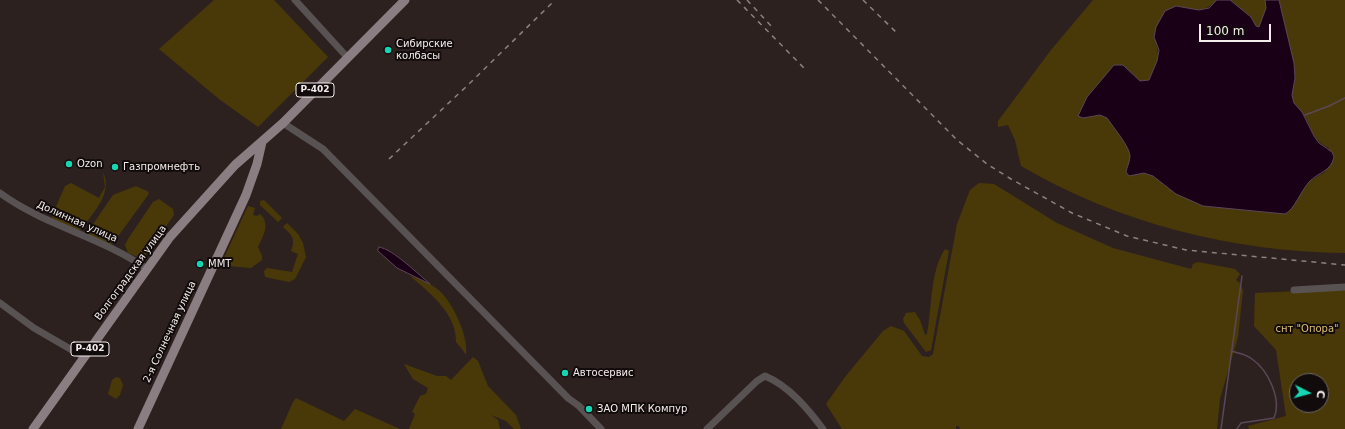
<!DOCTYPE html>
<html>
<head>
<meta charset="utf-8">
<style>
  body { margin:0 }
  #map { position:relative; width:1345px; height:429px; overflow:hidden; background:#2d211f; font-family:"DejaVu Sans",sans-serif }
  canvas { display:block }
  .north { position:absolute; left:1289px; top:373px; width:40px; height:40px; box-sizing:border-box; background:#110c0b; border:1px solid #6c6665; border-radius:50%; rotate:96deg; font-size:11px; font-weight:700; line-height:16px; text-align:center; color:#f5edeb }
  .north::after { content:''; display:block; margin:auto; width:14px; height:18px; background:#15d5b3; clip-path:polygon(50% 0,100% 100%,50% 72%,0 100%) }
  .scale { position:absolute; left:1199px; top:24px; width:72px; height:18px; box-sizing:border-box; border:2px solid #f5edeb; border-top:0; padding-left:5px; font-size:12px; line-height:14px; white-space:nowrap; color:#f5edeb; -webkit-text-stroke:3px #110c0b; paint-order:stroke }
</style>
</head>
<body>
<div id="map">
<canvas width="1345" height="429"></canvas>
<div class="north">С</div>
<div class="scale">100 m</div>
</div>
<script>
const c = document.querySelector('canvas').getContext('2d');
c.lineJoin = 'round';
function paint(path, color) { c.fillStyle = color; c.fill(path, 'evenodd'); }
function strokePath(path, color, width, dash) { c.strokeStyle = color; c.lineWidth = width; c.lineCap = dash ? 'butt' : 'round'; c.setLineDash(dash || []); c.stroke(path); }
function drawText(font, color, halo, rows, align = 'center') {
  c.font = font + ' "DejaVu Sans",sans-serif'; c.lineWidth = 4; c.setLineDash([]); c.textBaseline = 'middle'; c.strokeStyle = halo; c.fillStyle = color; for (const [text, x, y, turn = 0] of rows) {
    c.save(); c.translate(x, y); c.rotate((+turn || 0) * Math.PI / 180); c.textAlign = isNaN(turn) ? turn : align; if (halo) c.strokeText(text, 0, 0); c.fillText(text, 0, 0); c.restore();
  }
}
paint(new Path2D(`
  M214,0H274L328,57L258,127L219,99L159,49Z
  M1093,0H1217C1203,14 1194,9 1176,6L1154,37C1161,56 1157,62 1149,80L1140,81L1123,65H1114L1087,97L1083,118L1100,115L1107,117C1113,127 1130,147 1130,156C1130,161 1127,167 1126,172L1129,176L1144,173L1153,176L1176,194L1203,206L1285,214L1310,181L1325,172L1329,148C1310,139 1313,127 1302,112C1300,109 1296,107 1294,103C1289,94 1296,82 1295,73C1292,48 1283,24 1279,0H1345V253C1233,252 1118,223 1021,166L1015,140L1008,125L998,127V121L1051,50Z
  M1230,0H1265L1266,8L1259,27H1256L1251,17Z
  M103,172C113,193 94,212 82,228L78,231L53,220L52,216L65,186L71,183L99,198L105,187Z
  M979,183L994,184L1057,223L1113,248L1191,269L1193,264L1198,262L1235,269L1240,274L1236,280L1240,283L1243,290L1238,337L1220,399L1217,429H960L959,426H956V429H842L826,404L845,377L883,331L891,326L904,331L922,356L929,357L933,354L957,224L970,190Z
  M136,186L149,192L148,195L114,242L109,245L89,236V230L113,195Z
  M159,199L173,209L174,215L144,257L140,258L128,253L125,245L128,239L153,202Z
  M264,200L282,218L278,222L260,205V201Z
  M248,206L255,208L253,215L257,216L260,214C271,224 263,236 258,247L262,256V260L251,268L227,266L224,258Z
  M287,223L298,234L303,243L306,257L295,279L289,282L265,277L264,271L267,268L292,272L298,254L291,251C296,239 292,235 283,227Z
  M945,249L949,251L931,350L926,352L904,323L903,319L906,313L915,312L920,320L925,335L927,334C932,309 930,271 945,249Z
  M410,276C419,279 428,282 436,288C451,298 469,336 466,355L462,349L456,342C457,314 430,293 410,276Z
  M1345,289V429H1249L1248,426L1286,416L1276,350L1254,326L1255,293ZM1297,381H1321V405H1297Z
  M473,357L478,361L488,386L516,415L521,429H514L506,421L491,415L498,420L500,429H409L415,414L412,412L420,396L426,394L428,388L413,379L404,364L437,376H446L451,380Z
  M116,377L120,378L123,385L120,395L116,399L108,394L112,380Z
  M296,398L344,421L355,409L400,429H281L293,402Z`), '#4a3908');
const water = new Path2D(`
  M1217,0H1230L1251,17L1256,26L1259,27L1266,8L1265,0H1279L1294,63L1295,78L1292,95L1294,103L1302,112L1314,136L1319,143L1332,152L1334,157C1331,172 1318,172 1309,182C1301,191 1294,210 1285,214L1203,206L1176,194L1153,176L1144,173L1129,176L1126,172C1127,167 1130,161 1130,156C1130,147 1113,127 1107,118L1100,115L1083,118L1078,116L1087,97L1114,65H1123L1140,81L1149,80L1157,61L1159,50L1154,37L1156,27L1165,11L1176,6L1199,10L1209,8Z
  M379,247C393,249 419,275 430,284L397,268L378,251Z`);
paint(water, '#190017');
strokePath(water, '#5b4757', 1);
strokePath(new Path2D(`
  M1305,115L1329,106L1345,98
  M1231,351C1238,353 1246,354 1252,359C1268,370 1282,399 1274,418L1241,423L1237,429
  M1221,429L1242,276`), '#5b4757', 1.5);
strokePath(new Path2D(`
  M295,0L347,57
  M283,123L323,149L568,398L579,406L601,429
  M0,193C45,226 102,237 147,269
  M1294,290L1345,287
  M0,303L34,328L84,357
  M707,429L757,381L765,376C789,386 808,409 823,429`), '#585253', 7);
strokePath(new Path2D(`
  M33,429L170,237L235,165L283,123L405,0
  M138,429L246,195L257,164L262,142`), '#8b7e82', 9);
strokePath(new Path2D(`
  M737,0L805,69
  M747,0L773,28
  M818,0L957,140L987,164L1011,179L1072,213L1127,236L1186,250L1345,265
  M863,0L898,34
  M389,159L469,84L553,2`), '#8c817f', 1.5, [5, 5]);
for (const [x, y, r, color] of [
  [388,50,4,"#15d5b3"],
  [69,164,4,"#15d5b3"],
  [115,167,4,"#15d5b3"],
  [200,264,4,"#15d5b3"],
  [565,373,4,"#15d5b3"],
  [589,409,4,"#15d5b3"]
]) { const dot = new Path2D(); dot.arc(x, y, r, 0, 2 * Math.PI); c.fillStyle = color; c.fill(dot); strokePath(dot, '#110c0b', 1.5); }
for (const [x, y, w] of [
  [315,90,38],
  [90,349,38]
]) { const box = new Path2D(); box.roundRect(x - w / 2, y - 7, w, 14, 3); c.fillStyle = '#110c0b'; c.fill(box); strokePath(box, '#f5edeb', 1); }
drawText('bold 9px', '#f5edeb', null, [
  ["Р-402",315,90],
  ["Р-402",90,349]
]);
drawText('10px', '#f5edeb', '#110c0b', [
  ["Сибирские",396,44],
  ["колбасы",396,56],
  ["Ozon",77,164],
  ["Газпромнефть",123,167],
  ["ММТ",208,264],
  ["Автосервис",573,373],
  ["ЗАО МПК Компур",597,409]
], 'left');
drawText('10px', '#f5edeb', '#110c0b', [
  ["Долинная улица",77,222,24],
  ["Волгоградская улица",131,273,-54],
  ["2-я Солнечная улица",170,332,-65]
]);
drawText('10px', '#debe71', '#110c0b', [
  ["снт \"Опора\"",1307,329]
]);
</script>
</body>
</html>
